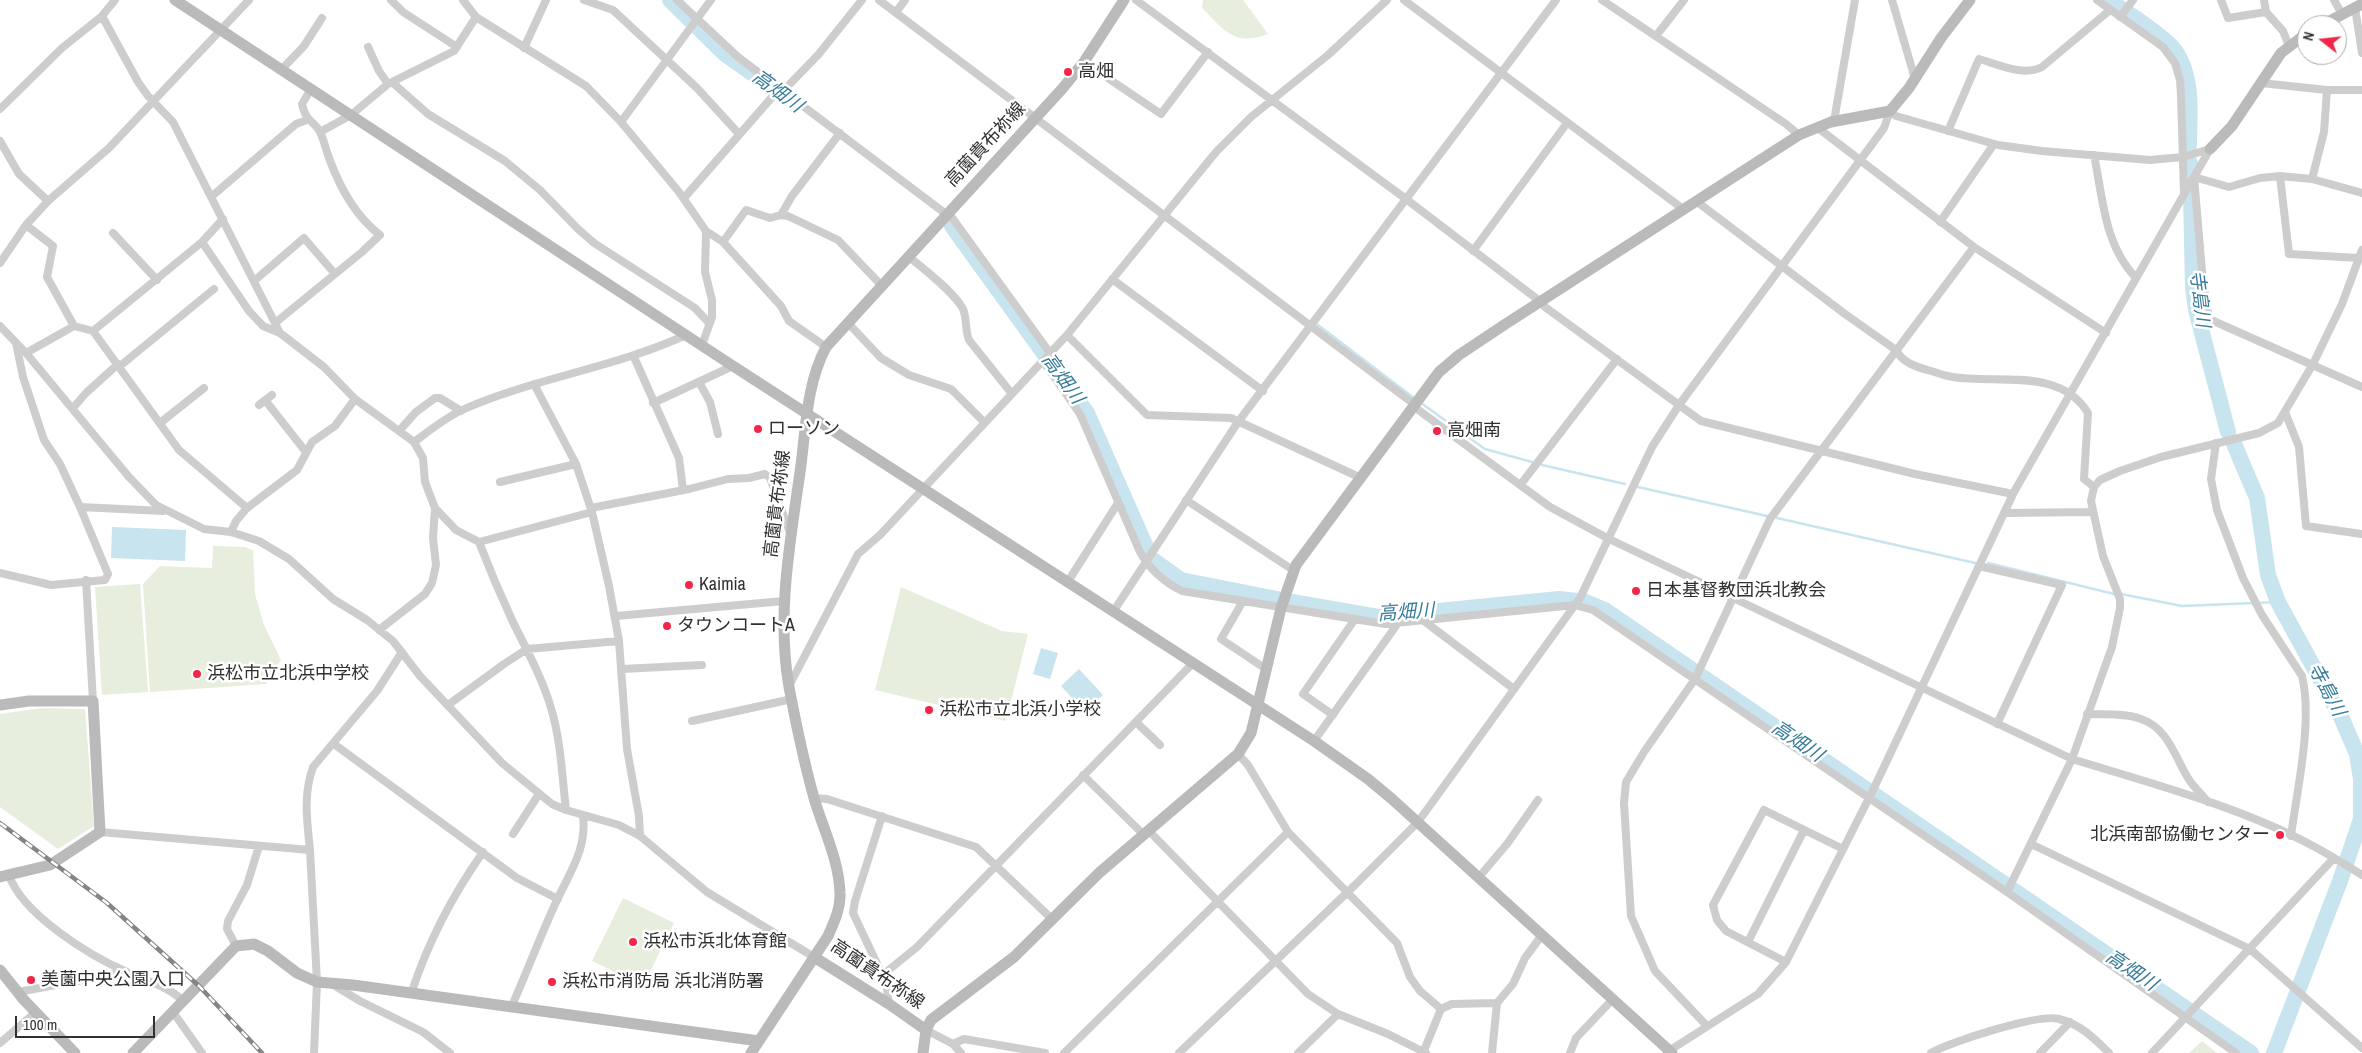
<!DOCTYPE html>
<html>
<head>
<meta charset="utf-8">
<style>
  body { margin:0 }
  #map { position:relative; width:2362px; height:1053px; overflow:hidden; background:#fff; font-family:"Archivo Narrow",sans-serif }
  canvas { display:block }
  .north { position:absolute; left:2297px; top:15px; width:50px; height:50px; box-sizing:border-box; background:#fff; border:1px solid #acacac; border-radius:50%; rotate:286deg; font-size:14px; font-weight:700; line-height:20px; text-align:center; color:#303030 }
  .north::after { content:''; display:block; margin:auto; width:18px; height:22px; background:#f32648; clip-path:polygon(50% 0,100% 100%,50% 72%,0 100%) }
  .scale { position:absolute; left:15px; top:1016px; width:140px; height:22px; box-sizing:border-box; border:2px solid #303030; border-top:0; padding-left:6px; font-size:15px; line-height:18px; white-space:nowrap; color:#303030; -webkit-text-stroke:4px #fff; paint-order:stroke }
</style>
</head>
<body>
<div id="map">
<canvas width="2362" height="1053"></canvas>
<div class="north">N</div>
<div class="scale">100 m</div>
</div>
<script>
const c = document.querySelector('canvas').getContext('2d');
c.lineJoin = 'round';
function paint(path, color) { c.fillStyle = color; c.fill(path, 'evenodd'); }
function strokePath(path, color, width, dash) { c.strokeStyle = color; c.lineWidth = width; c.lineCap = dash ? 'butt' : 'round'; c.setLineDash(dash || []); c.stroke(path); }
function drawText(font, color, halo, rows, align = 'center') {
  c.font = font + ' "Archivo Narrow","Noto Sans JP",sans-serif'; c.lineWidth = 5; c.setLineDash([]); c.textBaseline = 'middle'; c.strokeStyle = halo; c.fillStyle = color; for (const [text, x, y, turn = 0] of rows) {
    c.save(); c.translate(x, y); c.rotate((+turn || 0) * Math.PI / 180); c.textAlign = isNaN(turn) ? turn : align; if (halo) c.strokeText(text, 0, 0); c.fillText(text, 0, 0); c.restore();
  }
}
paint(new Path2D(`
  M1203,0H1243L1268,34C1234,47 1224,30 1202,8Z
  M213,546L245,547L253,550L255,594L264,625L281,660L266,684L150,692L143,584L160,566L212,568Z
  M140,584L148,692L102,695L95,587Z
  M901,587L1002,631L1028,634L1006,721L875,690Z
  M41,708L85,709L94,826L58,849L0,807V714Z
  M623,898L674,923L643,986L592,961Z
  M2202,1041L2217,1053H2189Z`), '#e8eedd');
paint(new Path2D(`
  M112,527L186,530L185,561L111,558Z
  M1041,648L1058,653L1050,679L1033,674Z
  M1079,669L1103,695L1085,712L1061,686Z`), '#c8e4ef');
strokePath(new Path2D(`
  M1318,325L1414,398
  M1421,403L1485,449L1532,462
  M1542,465L1625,484
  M1638,487L1767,516
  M1777,518L1975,563
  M1988,563L2114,594
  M2121,594L2182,606L2278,602`), '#c8e4ef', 2.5);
strokePath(new Path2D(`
  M670,0L725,54L787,98
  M2108,0C2126,12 2165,36 2176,52C2194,79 2189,116 2189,146
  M2190,163V176
  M2191,193L2193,288L2196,310L2228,432
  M952,226L1087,413L1146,547
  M2234,444L2257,498L2268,575L2278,602L2342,719L2357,754L2361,779V819L2340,881L2274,1053
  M1153,560L1181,580L1277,599
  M1292,602L1378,617L1559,599L1586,602L1605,610L2251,1053`), '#c8e4ef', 16);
strokePath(new Path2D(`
  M391,0L403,12L457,47
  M463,0L476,17L586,86L621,122L679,192L706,231L723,242L781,306L789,321L826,347
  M584,0L613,10L697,88L739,134
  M677,0L738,57L946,214
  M879,0L1414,404
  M1136,0L1406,199L1541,302L1545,307L1701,421L1915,474L2013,494
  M1404,0L1683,209
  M1602,0L1786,124L1799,135
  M1892,0L1915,79
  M2097,0L2163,47L2175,63L2180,80L2181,96L2184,194
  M2221,0L2228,18L2266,12
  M2264,0L2266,12L2283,31L2289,46
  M2334,0L2342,14
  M2355,8L2362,53
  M896,12L905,0
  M102,16L138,82L148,96L173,122L280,333L324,367L355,399L414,442C429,431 445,418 462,410C534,378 614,368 686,335
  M2120,17L2133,0
  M1656,36L1684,0
  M368,47L379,71L388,84
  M524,48L546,0
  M1084,62L1161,114L1208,52
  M281,70L304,46L322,18
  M393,83L428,114L505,161L540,190L578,229L594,243L695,308L709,323
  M2261,83L2327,90H2362
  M783,91L818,55L862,0
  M0,109L62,48L102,16L115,0
  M1834,121L1855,0
  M621,122L711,0
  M1818,128L1974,247L2106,333
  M1948,131L1979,59C1998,64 2023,77 2042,67L2110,10
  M320,132L351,115L388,84L454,51L476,17
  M840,133L792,196L781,215L788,216L838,240L882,286
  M0,141L19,174L48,201
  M2094,155C2103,198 2104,245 2136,278
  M2280,176L2289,254L2359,258
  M2312,179L2324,132L2327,90
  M2362,193L2312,179L2280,176L2260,178L2229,187L2194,177L2203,283L2209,319L2362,387
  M211,197L296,124L307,120
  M684,198L780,88
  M1696,201L1845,314L1896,350C1903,363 1916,367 1931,371C1938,373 1945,376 1953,377C1997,384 2060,367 2088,413L2084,479L2094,487
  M948,212L1050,353
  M223,219L202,242L93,331L179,450L247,508
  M1940,222L1994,144
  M26,225L53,246L47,277L74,326
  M113,233L157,280
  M202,242L249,311L263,326L280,333
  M723,242L746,210L770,218L781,215
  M1473,251L1567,123
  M908,256C923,268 955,293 963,309C967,318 965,331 969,340L1012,394
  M0,263L26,225L48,201L109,148L249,0
  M1112,279L1263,391
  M254,281L304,238L335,274
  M275,323L362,252L380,235C355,216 340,188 329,158C326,150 324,140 320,132C314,120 306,123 302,104L311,89
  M848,323L881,358L909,375L951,389L985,423
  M0,326L26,353L129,477L156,505L204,529L231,532L259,541L289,559L333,599L367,620L393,641L420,676L502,763L552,804L566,810
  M1067,335L1147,415L1231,418L1359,477
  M702,345L712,317V300L705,272L706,231
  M26,353L74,326L93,331
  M634,357L679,458L683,490
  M1043,361L1080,414L1140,552C1150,570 1164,582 1182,591L1385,624L1575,605L1593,610L2007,892L2236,1053
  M120,366L214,289
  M699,382L710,402L718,434
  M534,384L576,464L592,512L609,586L619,641L627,749L639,816L640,836
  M265,400L306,452
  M653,403L733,366
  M259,405L272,395
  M1413,406L1550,507L1609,539L2072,759C2150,783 2241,807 2313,846C2330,855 2346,865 2362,875
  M73,408L86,393L118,364
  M2285,412L2299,447L2306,526L2362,534
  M160,423L204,388
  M399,431L416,412L435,398H440L461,411
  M414,442L423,458L425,482L435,508L456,530L479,542C489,568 500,594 512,620C526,649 542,677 551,708C561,741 562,776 566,810L619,825L640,836L707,892L814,957
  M2216,443L2211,479L2217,510L2243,578L2262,615L2302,676C2313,721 2297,790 2291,836
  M500,482L576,464
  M1521,484L1617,359
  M1186,500L1293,570
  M80,507L163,511
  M591,508L689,489L728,479L749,478L765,474L770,478L790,533
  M2004,513L2093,512
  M231,532L236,521L247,508L297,470L312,442L335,426L355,399
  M479,542L592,512
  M1979,566L2062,585L1997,724
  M0,573L51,585L105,580L108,574L80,507L60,464L44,440L23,377L16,343
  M86,580L93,701
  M1067,583L1118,503
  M1243,601L1221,639L1266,669
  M1113,612L1238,422L1556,0
  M616,616L784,601
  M1424,621L1514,689
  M379,630L425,594L432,583L436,565L433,538L435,508
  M622,669L702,665
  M789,686L858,554L880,535L1067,335L1216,152L1251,117L1328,55L1387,0
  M448,705L504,664L527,649L619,641
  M2087,714C2105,715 2125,713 2141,719C2168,728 2175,757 2188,778C2193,787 2202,794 2208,802
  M1333,715L1303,694L1355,619
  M692,721L792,699
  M1136,722L1160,745
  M1314,741L1398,623
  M334,744L517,878L558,899
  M1238,754L1248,765L1288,832L1397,943L1410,977L1420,991L1441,1009L1423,1053
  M1083,775L1144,835
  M814,798L827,799L976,847L1052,919
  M882,816L855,901L853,913L880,970L885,973L889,1004
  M1149,831L1308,994L1338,1014L1388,1034L1426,1053
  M100,832L310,850L317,982L314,1053
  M513,834L539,794
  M2031,844L2250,949L2362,1048
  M310,850C307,821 303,795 313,767L377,691L402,652
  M9,875C22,914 90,956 127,972C146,981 169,986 184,1002
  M1479,877L1507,844L1538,800
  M2007,892L2072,759L2112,647L2120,608V599L2103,556L2091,501L2094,487L2100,480L2120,471L2161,457L2259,433L2278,423L2313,364L2342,304L2362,250
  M1748,942L1802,834L1806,831
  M236,946L227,929L228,921L247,885L259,846
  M1786,962L1726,931L1717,920L1713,905L1764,810L1843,849
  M885,973L917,947L1192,664
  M332,984L360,1001L423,1032L450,1053
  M18,992L125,972
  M411,994C428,942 452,896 483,852
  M511,1008C527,972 541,934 558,898C571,871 587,847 583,816
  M1441,1009L1452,1004L1497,1003
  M173,1012L202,1053
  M1707,1026L1655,971L1631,916L1624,803L1626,782L1644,752L1695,679L1770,519L1974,247
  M926,1030L953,1044L961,1053
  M0,1043L36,1012
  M953,1044L964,1039L1045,1053
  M1667,1052L1758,994L1786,962L1874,788L2014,492L2210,149
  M1064,1053L1288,832
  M1179,1053L1355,885L1418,822L1580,598L1652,447L1679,405L1884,128L1890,111L1896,116L1998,145L2042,151L2150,160L2183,157L2210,149
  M1298,1053L1338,1014
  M1492,1053L1497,1003L1513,984L1525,958L1542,935
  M1570,1053L1576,1038L1612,1000
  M1931,1053C1949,1042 2040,1013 2059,1019C2080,1024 2094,1038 2109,1053
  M2040,1053L2070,1022
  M2152,1053L2334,858`), '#cdcdcd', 8);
strokePath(new Path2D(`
  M175,0L733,366L1314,741L1368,779L1392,799L1672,1053
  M2322,25L2362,4
  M2210,149L2232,126L2281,53L2307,33
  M0,705L29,701H93L100,832L50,865L0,877
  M814,957L889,1004L926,1030
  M0,970L24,1000L75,1053
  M133,1053L236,946L254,944L268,951L297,973L317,982L353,985L759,1041L828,936C834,922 841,908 840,893C839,860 823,829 814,798C804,762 796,724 789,687C776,613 791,538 801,465C806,425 807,383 826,347L1062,89L1084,62L1124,0
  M751,1053L759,1041
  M923,1053L926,1030L931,1020L1014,957L1099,873L1238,754L1251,733L1281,608L1296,565L1439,372L1459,355L1504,325L1799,135L1831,122L1890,111L1909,88L1941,38L1970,0`), '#bababa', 11);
const rail = new Path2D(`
  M0,823L107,903L199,986L262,1053`);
strokePath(rail, '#858585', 4.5);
strokePath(rail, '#fff', 2.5, [8]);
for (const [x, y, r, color] of [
  [1068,72,5,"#f32648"],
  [758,429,5,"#f32648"],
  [1437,431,5,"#f32648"],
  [689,585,5,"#f32648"],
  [1636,591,5,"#f32648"],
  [667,626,5,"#f32648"],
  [197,674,5,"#f32648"],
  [929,710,5,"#f32648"],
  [2280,835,5,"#f32648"],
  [633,942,5,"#f32648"],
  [31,980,5,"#f32648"],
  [552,982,5,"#f32648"]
]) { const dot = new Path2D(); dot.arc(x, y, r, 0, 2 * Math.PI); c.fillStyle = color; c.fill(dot); strokePath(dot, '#fff', 2); }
drawText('18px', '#303030', '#fff', [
  ["高畑",1078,72],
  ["ローソン",768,429],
  ["高畑南",1447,431],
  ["Kaimia",699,585],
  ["日本基督教団浜北教会",1646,591],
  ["タウンコートA",677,626],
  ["浜松市立北浜中学校",207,674],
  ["浜松市立北浜小学校",939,710],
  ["北浜南部協働センター",2270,835,"right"],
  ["浜松市浜北体育館",643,942],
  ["美薗中央公園入口",41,980],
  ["浜松市消防局 浜北消防署",562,982]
], 'left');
drawText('18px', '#303030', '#fff', [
  ["高薗貴布祢線",986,145,-47],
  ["高薗貴布祢線",778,504,-83],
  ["高薗貴布祢線",877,975,34]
]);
drawText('italic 19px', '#377c9a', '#fff', [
  ["高畑川",777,92,36],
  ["寺島川",2199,299,83],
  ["高畑川",1062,379,54],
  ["高畑川",1406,613,-4],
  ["寺島川",2326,690,62],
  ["高畑川",1797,742,34],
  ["高畑川",2131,971,34]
]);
</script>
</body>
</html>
